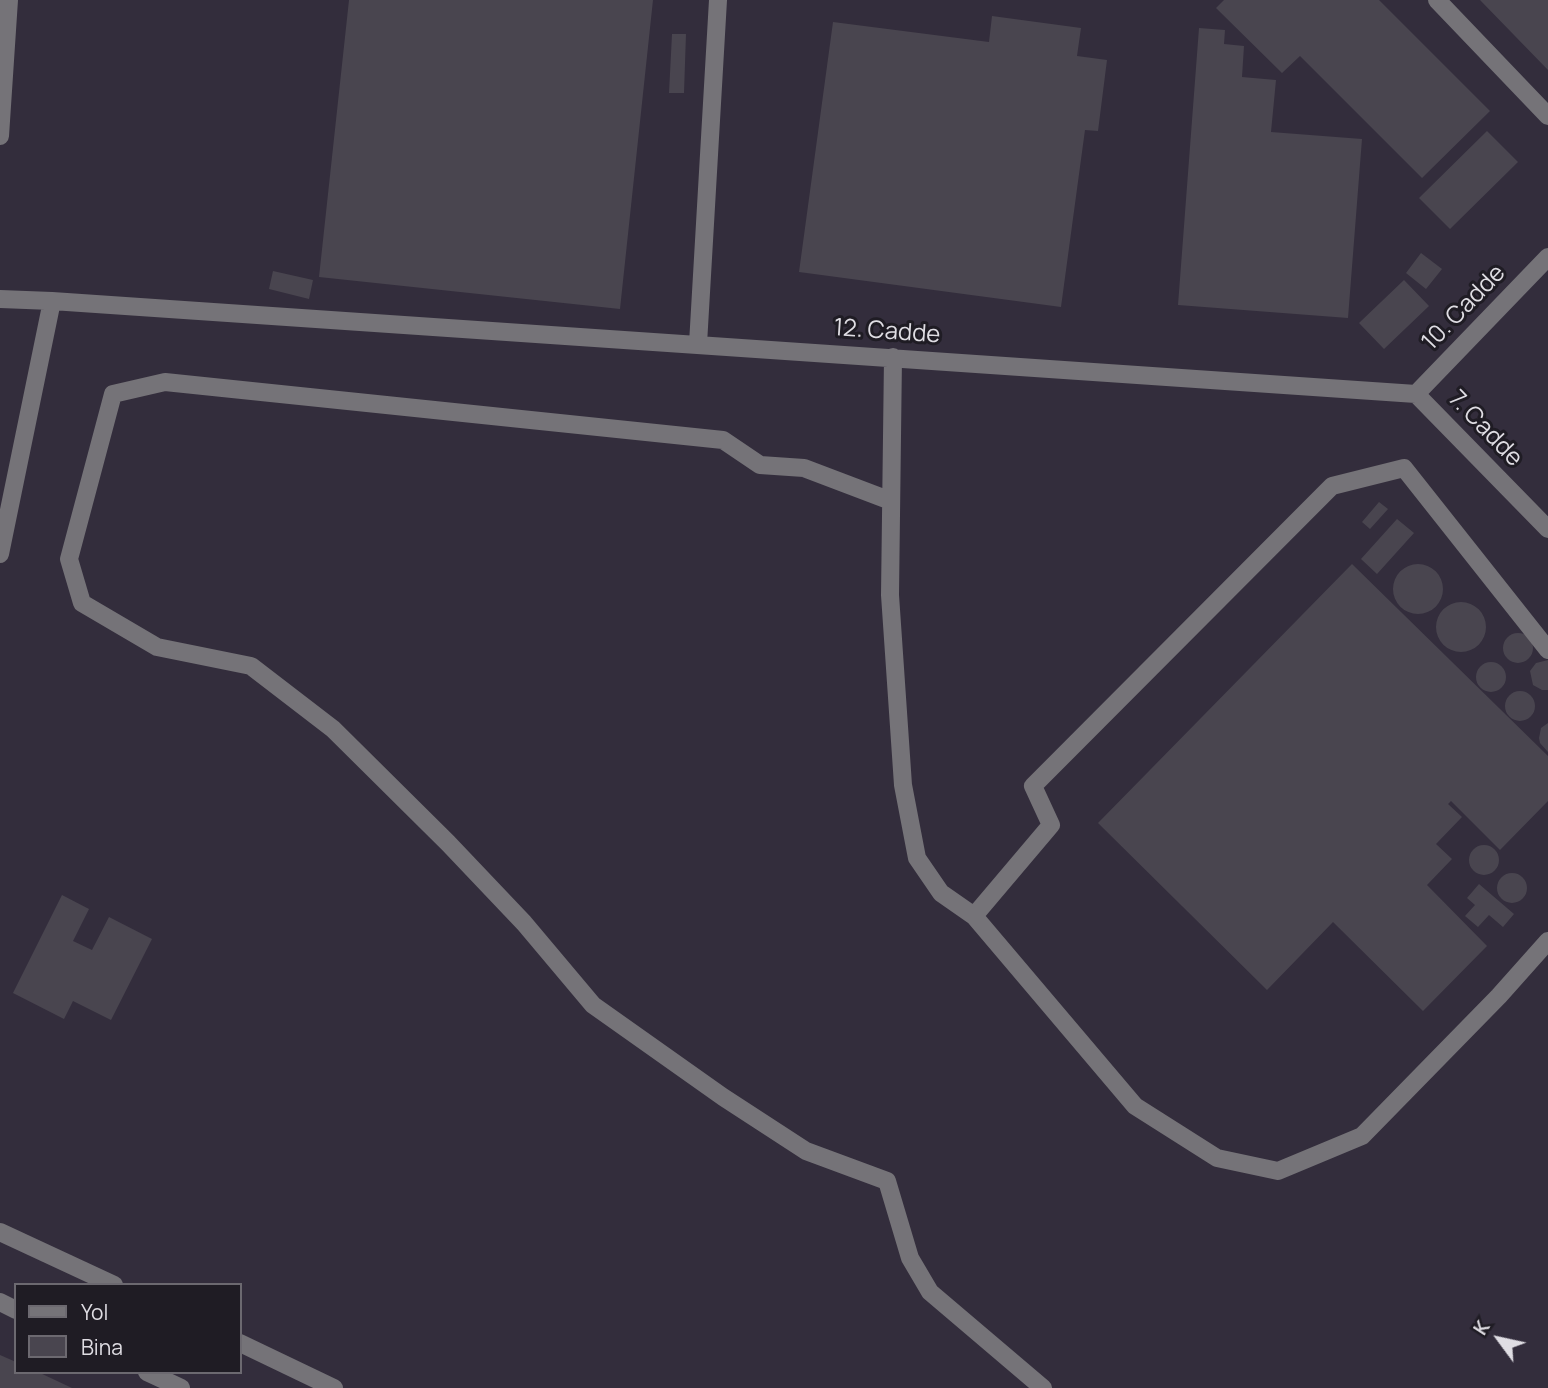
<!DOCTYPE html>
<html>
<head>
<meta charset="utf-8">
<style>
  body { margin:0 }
  #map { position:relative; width:1548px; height:1388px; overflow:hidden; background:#29252e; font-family:Manrope,sans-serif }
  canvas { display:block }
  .legend { position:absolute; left:14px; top:1283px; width:228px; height:91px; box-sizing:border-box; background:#1f1c24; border:2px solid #6c6970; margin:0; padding:9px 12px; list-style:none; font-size:21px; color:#dfdde3 }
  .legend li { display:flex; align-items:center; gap:14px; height:35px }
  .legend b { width:35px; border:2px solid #6c6970 }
  .north { position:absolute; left:1464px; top:1304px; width:70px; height:70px; -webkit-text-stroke:5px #1f1c24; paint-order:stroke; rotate:303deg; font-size:19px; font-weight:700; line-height:28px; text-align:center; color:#dfdde3 }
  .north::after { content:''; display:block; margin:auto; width:24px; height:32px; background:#dfdde3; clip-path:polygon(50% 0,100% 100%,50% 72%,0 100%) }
</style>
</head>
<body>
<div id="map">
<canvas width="1548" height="1388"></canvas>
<ul class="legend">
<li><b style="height:9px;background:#757378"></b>Yol</li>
<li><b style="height:19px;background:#49454f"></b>Bina</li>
</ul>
<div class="north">K</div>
</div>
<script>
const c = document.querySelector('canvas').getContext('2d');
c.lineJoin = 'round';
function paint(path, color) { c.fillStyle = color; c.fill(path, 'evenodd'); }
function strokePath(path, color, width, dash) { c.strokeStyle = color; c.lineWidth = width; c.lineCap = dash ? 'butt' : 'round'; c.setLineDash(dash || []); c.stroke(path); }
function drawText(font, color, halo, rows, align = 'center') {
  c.font = font + ' Manrope,sans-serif'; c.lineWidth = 6; c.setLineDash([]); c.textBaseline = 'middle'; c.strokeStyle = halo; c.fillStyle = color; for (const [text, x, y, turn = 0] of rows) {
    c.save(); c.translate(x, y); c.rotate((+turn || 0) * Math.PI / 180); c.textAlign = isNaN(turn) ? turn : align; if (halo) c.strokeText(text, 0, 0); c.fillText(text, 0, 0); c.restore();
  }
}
paint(new Path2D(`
  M0,0H1548V1388H0ZM16,1285H240V1372H16Z`), '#332d3c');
paint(new Path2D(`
  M349,0H653L620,309L319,277Z
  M1224,0H1379L1490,111L1422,178L1300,56L1282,73L1216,8Z
  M1480,0H1548V70Z
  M992,16L1081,28L1077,56L1107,60L1098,131L1085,130L1061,307L799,272L833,22L989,42Z
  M1199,28L1225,30L1224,44L1244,46L1242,77L1276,80L1271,132L1362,139L1348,318L1178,305Z
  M672,34H686L684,93H669Z
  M1487,131L1518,162L1450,229L1419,198Z
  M1421,253L1442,269L1426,289L1406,273Z
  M273,271L313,280L309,299L269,289Z
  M1404,280L1429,306L1384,349L1359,323Z
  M1379,502L1388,509L1370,529L1362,522Z
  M1397,519L1414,533L1377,574L1361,559Z
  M1393 589a25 25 0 1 1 50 0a25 25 0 1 1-50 0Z
  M1352,564L1548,756V801L1500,850L1451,801L1448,804L1462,817L1436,844L1452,859L1427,885L1487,946L1423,1011L1333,922L1267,990L1098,823Z
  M1436 627a25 25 0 1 1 50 0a25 25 0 1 1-50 0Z
  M1503 648a15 15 0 1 1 30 0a15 15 0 1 1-30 0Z
  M1548,660V690H1542L1533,685L1530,671L1536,663Z
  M1476 677a15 15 0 1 1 30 0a15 15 0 1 1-30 0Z
  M1505 706a15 15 0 1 1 30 0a15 15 0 1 1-30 0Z
  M1548,723V752L1540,743L1539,738L1541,728Z
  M1469 860a15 15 0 1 1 30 0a15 15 0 1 1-30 0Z
  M1497 888a15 15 0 1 1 30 0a15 15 0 1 1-30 0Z
  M1479,884L1514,914L1503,927L1489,915L1478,927L1465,916L1475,905L1467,898Z
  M62,895L89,909L73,941L92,950L109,917L152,939L111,1020L73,1001L64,1019L13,993Z
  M0,1355L16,1362V1372H38L72,1388H0Z`), '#49454f');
strokePath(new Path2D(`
  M1437,0L1548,116
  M0,136L9,0
  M0,299L52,301L1416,394
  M698,344L718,0
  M893,357L890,595L903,785L917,858L941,893L974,916L1135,1106L1217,1158L1278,1171L1362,1136L1499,996L1548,941
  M1416,394L1548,257
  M1416,394L1548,529
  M891,501L804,468L760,465L723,440L165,382L113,394L69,559L82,603L157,647L251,666L333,729L448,843L524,923L593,1005L723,1097L806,1151L887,1181L910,1258L930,1292L1043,1388
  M0,554L52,301
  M974,916L1051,825L1033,786L1332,486L1404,468L1548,650
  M0,1232L114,1285
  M0,1302L16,1310
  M240,1343L334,1388
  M147,1372L181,1388`), '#757378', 18);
drawText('24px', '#dfdde3', '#1f1c24', [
  ["10. Cadde",1464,308,-46],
  ["12. Cadde",887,332,4],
  ["7. Cadde",1485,429,46]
]);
</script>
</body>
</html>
